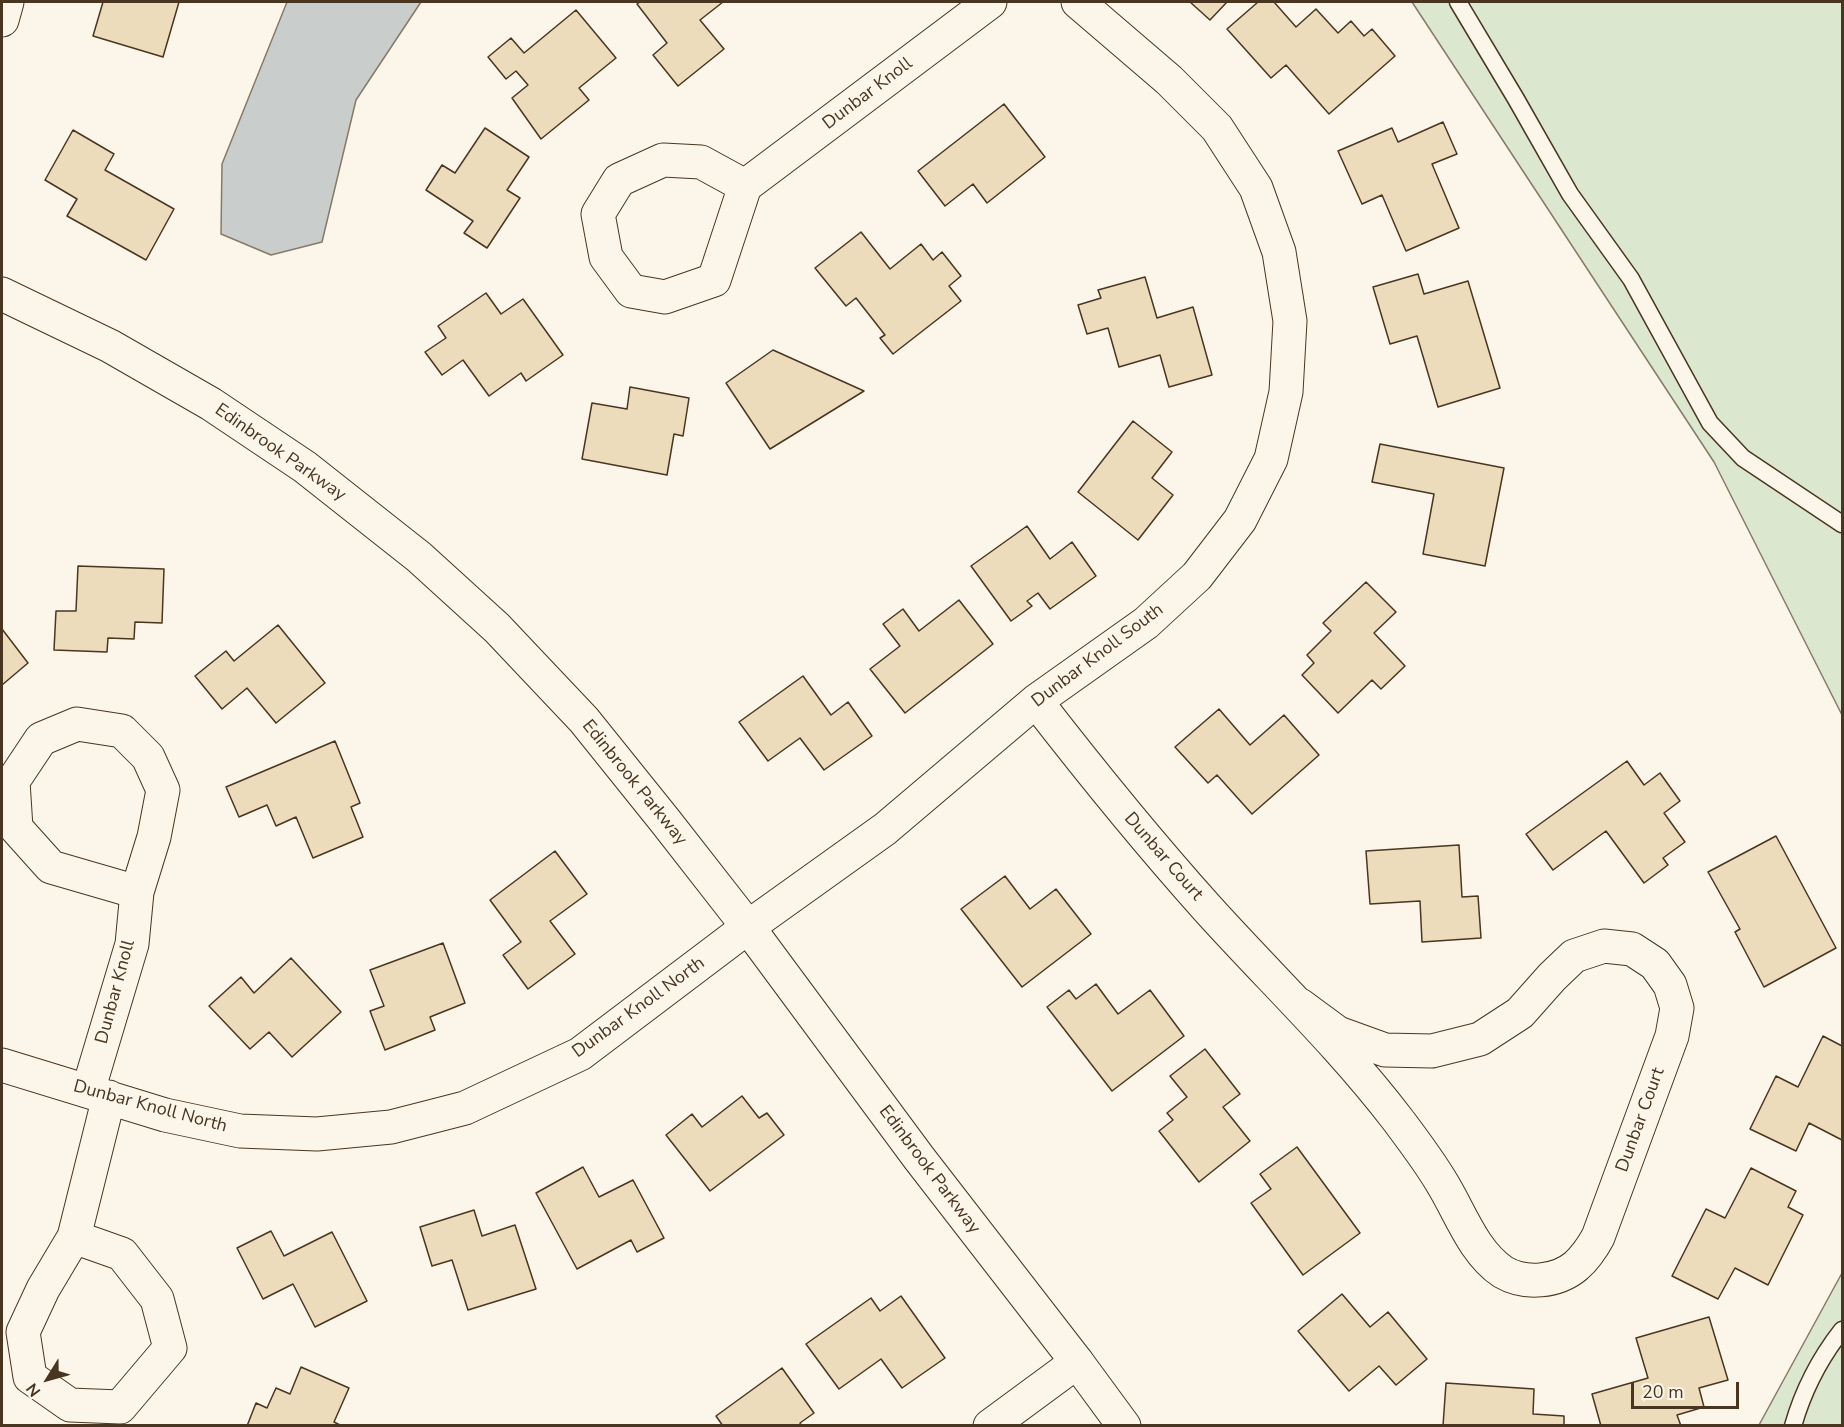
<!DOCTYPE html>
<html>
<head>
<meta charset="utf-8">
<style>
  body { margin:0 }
  #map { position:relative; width:1844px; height:1427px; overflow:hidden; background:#fbf6e9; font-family:"Nunito Sans",sans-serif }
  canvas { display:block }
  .frame { position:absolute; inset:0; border:3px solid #4a3520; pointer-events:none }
  .north { position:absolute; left:18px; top:1349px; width:60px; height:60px; -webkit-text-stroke:4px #fbf6e9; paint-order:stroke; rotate:233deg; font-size:16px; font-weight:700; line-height:24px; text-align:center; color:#4a3520 }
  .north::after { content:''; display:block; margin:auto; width:21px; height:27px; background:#4a3520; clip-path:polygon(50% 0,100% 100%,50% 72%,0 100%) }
  .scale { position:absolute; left:1631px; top:1382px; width:108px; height:27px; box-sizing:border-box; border:3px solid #4a3520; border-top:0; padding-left:8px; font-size:18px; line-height:21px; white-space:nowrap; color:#4a3520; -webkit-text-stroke:4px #fbf6e9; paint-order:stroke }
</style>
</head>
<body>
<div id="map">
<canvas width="1844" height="1427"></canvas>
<div class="frame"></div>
<div class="north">N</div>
<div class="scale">20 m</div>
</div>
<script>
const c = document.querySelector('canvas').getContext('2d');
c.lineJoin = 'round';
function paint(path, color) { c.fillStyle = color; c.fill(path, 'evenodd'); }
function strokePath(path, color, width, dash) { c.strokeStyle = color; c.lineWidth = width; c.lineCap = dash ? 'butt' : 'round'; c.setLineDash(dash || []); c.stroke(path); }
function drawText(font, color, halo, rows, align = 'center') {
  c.font = font + ' "Nunito Sans",sans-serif'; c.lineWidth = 4.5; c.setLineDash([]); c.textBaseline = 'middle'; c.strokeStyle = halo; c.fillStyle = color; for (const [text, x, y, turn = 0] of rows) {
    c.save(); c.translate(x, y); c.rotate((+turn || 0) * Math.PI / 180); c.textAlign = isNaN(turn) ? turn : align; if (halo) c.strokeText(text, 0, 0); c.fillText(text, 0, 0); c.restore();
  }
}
const green = new Path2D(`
  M1412,2H1842V715L1714,462Z
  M1842,1273V1425H1759Z`);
paint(green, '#dce7d0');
strokePath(green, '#887966', 1.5);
const water = new Path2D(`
  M287,2H421L356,100L322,242L271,255L221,234L222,164Z`);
paint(water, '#c9cecd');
strokePath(water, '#887966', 1.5);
const building = new Path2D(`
  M103,2H179L163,57L93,36Z
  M640,2H723L700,20L724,49L678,86L653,55L667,43L637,4Z
  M1190,2H1227L1210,20Z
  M1258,2H1274L1296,27L1316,9L1338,33L1351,21L1364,36L1372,29L1395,56L1329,114L1286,65L1271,78L1227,29Z
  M576,10L616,58L579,88L589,100L541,139L512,98L528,85L516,71L506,79L488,57L511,38L524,53Z
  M1004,104L1045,157L987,203L973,184L945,206L918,171Z
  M1443,122L1457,154L1432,164L1459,228L1406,251L1382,195L1362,204L1338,151L1392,128L1398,142Z
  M485,128L529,157L507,190L520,198L487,248L464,233L473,221L426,190L442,165L455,173Z
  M73,130L114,154L105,170L174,209L146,260L67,216L77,199L45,180Z
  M861,232L890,269L921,244L933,260L942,252L961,276L949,286L961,301L893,354L880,338L885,335L856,298L846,306L815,268Z
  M1418,274L1424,294L1468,281L1500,388L1438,407L1417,336L1390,344L1373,287Z
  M1145,277L1157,318L1193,307L1212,375L1169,387L1160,355L1119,367L1108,328L1087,334L1078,305L1101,298L1098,290Z
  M486,293L501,314L523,299L563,355L526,381L521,373L489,396L463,360L442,375L425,352L446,338L438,326Z
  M773,350L864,391L770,449L726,383Z
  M630,387L689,398L683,436L674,434L667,475L582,459L592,403L627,409Z
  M1133,421L1172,452L1152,478L1173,495L1138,540L1078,492Z
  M1380,444L1504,468L1485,566L1423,554L1434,494L1372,482Z
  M1027,526L1050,559L1072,542L1096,576L1050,609L1038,593L1027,601L1032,606L1011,621L971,566Z
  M78,566L164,569L162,623L135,622L134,639L108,638L107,652L54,650L56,611H76Z
  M1366,582L1396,612L1374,633L1405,666L1381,689L1372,680L1338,713L1302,675L1314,663L1307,655L1331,631L1323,623Z
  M959,600L993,644L905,713L870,669L900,646L883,624L903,609L919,631Z
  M278,625L325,683L276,723L247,688L222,709L195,676L226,651L234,661Z
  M2,629L28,663L2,685Z
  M803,676L831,715L848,702L872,736L824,770L800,738L768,761L739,722Z
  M1219,709L1250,745L1284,715L1319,755L1252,814L1217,775L1208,783L1175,747Z
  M335,741L360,803L351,807L363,837L313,858L296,817L276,826L267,805L239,817L226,787Z
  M1627,761L1644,785L1660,773L1680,801L1664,813L1685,842L1663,858L1668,865L1644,883L1606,831L1553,870L1526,834Z
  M1776,836L1836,948L1764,987L1735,932L1740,929L1708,872Z
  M1459,845L1462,897L1478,896L1481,938L1422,942L1420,901L1370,904L1366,851Z
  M555,851L587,894L550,921L575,954L528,989L503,955L521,942L490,900Z
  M1005,876L1030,909L1056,889L1091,934L1022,987L961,909Z
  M443,943L465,1003L430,1017L435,1030L385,1050L370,1011L384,1006L370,970Z
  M291,958L341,1012L292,1057L269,1032L250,1049L209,1006L241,977L254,993Z
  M1096,984L1118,1014L1150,990L1184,1036L1112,1091L1047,1007L1069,990L1076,999Z
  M1823,1036L1842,1046V1140L1809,1123L1796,1151L1750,1129L1776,1076L1798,1087Z
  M1205,1049L1240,1094L1223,1107L1250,1141L1199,1182L1159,1131L1173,1120L1167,1113L1187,1097L1170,1076Z
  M742,1096L759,1118L767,1113L784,1135L710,1191L666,1135L692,1114L702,1127Z
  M1297,1147L1360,1233L1303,1275L1251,1203L1271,1189L1260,1174Z
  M583,1167L599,1197L633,1180L664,1238L637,1252L631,1240L577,1269L536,1193Z
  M1751,1168L1796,1191L1788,1207L1803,1215L1768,1285L1735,1268L1718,1299L1672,1276L1706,1209L1725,1218Z
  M474,1210L482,1236L515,1225L536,1289L468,1310L452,1260L432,1266L420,1227Z
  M271,1231L284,1256L332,1232L367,1301L315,1327L293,1284L263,1299L237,1248Z
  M1342,1294L1370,1327L1388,1312L1427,1359L1396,1385L1379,1366L1349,1391L1298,1331Z
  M901,1296L945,1358L902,1388L881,1359L839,1389L806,1344L871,1298L880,1311Z
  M1709,1317L1728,1380L1699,1388L1704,1407L1677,1415L1681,1426H1601L1592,1394L1648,1378L1636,1338Z
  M301,1367L349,1388L334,1422L342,1426H247L256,1403L267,1408L276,1388L290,1394Z
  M782,1368L814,1413L800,1423L802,1426H723L716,1416Z
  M1446,1383L1534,1389L1533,1414L1564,1416V1426H1443Z`);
paint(building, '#ecdcbc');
strokePath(building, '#4a3520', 1.5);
const lane = new Path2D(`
  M1458,2L1516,99L1570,194L1631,279L1710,423L1743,458L1842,524
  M1793,1426C1803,1391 1820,1358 1842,1330`);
const street = new Path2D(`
  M2,20L7,2
  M745,186L701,162L663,160L619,180L598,214L606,257L631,291L665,297L714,280L745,186L990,2
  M1036,701C1091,772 1147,841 1207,908C1271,979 1340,1044 1398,1120C1413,1140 1429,1161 1442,1183C1460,1212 1473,1252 1503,1272C1525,1285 1557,1282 1576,1266C1585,1258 1592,1248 1598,1237L1672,1036L1677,1008L1670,985L1655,964L1632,949L1604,946L1574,956L1552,977L1520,1013L1480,1039L1432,1051L1385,1050L1338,1033L1300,1005
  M2,1065L165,1115L240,1131L317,1134L391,1127L465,1108L580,1054L748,927L885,829L1036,701L1146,623L1197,576L1240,520L1271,459L1286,392L1290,321L1279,252L1256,188L1217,128L1169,80L1078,2
  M88,1091L132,944L137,892L154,837L163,790L148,757L122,731L77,724L41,739L13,781L16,828L51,867L137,892
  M74,1237L122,1254L157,1299L170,1348L120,1407L70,1405L30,1377L23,1332L43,1289L74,1237L109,1097
  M990,1426L1077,1362`);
const secondary = new Path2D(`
  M2,294L110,346L211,404L305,467L419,557L497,628L584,720L666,822L748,927L919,1158L1077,1362L1124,1426`);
strokePath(lane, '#4a3520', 19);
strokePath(street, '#4a3520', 35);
strokePath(secondary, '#4a3520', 35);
strokePath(lane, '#fbf6e9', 16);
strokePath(street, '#fbf6e9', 33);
strokePath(secondary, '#fbf6e9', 33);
drawText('18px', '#4a3520', '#fbf6e9', [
  ["Dunbar Knoll",868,94,-37],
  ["Edinbrook Parkway",280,453,35],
  ["Dunbar Knoll South",1098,656,-37],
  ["Edinbrook Parkway",634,783,51],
  ["Dunbar Court",1163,857,49],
  ["Dunbar Knoll",116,992,-75],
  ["Dunbar Knoll North",639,1008,-36],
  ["Dunbar Knoll North",150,1107,15],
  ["Dunbar Court",1641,1120,-70],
  ["Edinbrook Parkway",929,1170,53]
]);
</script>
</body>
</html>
